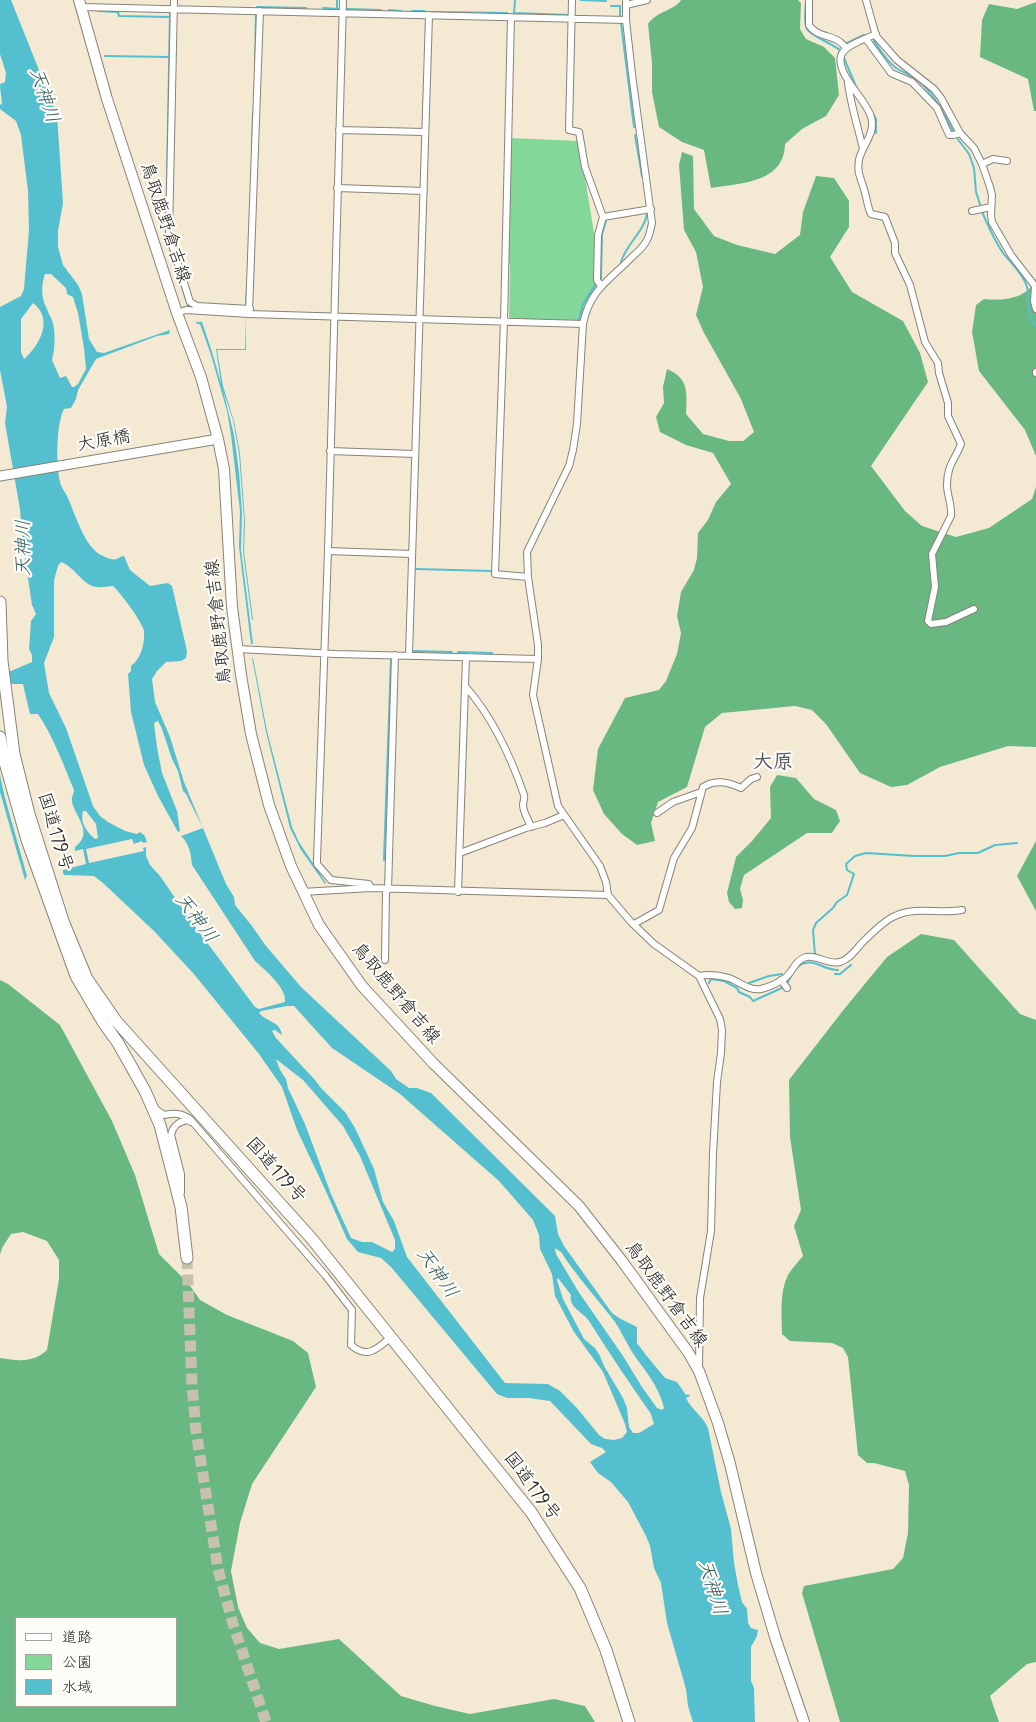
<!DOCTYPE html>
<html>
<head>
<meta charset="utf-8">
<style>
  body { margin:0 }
  #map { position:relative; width:1036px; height:1722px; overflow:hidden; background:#f4ead4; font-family:Mynerve,"Klee One",sans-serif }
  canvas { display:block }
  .legend { position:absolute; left:15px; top:1617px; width:162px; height:90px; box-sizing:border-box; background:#fdfcf7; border:1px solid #a3a29f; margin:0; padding:6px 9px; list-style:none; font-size:15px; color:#1c1c1c }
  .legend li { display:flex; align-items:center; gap:10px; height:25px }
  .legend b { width:25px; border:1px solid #a3a29f }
</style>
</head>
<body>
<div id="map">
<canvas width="1036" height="1722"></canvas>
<ul class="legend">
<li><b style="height:6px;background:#fff"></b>道路</li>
<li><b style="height:14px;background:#83d799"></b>公園</li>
<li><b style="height:14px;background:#54bfcf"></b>水域</li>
</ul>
</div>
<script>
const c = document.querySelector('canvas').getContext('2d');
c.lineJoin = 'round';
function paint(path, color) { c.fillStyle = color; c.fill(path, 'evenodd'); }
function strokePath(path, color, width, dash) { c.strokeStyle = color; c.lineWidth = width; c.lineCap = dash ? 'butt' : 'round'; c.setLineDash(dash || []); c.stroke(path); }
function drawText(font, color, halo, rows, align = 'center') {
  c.font = font + ' Mynerve,"Klee One",sans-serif'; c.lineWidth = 4.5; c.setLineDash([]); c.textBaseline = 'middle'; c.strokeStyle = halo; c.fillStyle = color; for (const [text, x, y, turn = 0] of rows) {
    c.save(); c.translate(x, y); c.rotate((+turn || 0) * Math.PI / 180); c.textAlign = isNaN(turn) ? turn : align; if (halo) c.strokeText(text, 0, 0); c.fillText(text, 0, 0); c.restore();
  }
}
paint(new Path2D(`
  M510,138L579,141L596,245L595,281L597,286L588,299L580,322L511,319L509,317L510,264L507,262Z`), '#83d799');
paint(new Path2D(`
  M681,0H798L801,3L800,29L806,39L824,47L835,58L839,95L826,116L802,129L785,144C784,183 741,183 711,188L704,150L682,142L659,127L652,92V63L648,24C658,10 674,11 681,0Z
  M1036,2V111H1034L1028,79L980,57L982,20L989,4L1017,9Z
  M682,152L693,156L694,209L714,236L737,245L775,254L800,235L803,212L816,176L834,178L849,201V227L830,257L852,292L903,321L920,353L928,382L871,466L905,511L922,526L956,537L989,528L1032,499L1036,487V747L1008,746L940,767L907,785L891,787L860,773L826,724L812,710L795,706L722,713L705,727L687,787L658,802L651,823L655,841L637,845L622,834L604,814L593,790L598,749L625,698L659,690L666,681L677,654L681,633L677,616L681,592L694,570L697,558L698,533L708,520L716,502L731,484L713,453L686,445L660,432L656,417L664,403L663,387L667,369C689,378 687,393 686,414L703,434L729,441H743L754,432L741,399L703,331L696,315L703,287L696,252L684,230L679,165Z
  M1036,279V456L1025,430L979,371L972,332L976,305L984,299C1004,301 1027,299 1036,279Z
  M777,775L796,778L814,799L836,810L840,821L832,833H807L744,875L740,889L743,900L742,908L735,909L729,902L727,893L736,857L752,841L771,818L770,787Z
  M1036,841V911L1017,876Z
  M921,934L954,940L1020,1014L1036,1020V1662L1027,1664L990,1696L999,1722H840L802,1593L804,1586L893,1569L903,1558L908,1533L909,1485L905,1471L874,1463H867L858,1455L848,1357L843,1348L832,1343L790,1341L782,1334C782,1314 779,1293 788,1275C792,1268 798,1262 803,1256L794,1226L801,1210L790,1137L789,1080L845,1008L887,957Z
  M0,980L8,984L60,1025L112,1121L135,1175L159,1254L188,1283L200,1300L227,1315L293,1341L308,1353L316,1387L252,1484L240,1523L231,1571L238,1607L247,1628L260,1643L279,1649L339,1639L401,1696L435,1706L470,1714L554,1699L585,1706L595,1722H0V1358C18,1361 33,1363 47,1350L59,1279V1260L47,1241L23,1232L11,1234L2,1248L0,1255ZM16,1618H176V1706H16Z`), '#6ab881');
paint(new Path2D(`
  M0,0H11L57,115L63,203L58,231V247L63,265L78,285L82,294L89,339L97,352L104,353L170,330L169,334L157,336L96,359L78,390L76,399L71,408L64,409C56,424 56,466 60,482C61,487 65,492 67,496C75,513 83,543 99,554C103,556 112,561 117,559C119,558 121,556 124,556L130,570L150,586L168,583L172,586L187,651L186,658L181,661L166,662L157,671L152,679L155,702L170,737L184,782L226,884L234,897L235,905L252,926L266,946L301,987L391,1071L396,1079L409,1088H417L431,1093L555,1216L558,1234L564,1246L612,1313L619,1318L637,1327V1343L646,1355L665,1378L677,1382L686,1395L688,1394L690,1396L686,1398C691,1409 703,1416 708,1428L721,1492L731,1529L734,1563L738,1585L742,1602L747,1609L748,1623L751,1628L758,1630L757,1636L751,1647V1681L754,1688L755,1722H693L688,1706L686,1689L667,1623L661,1583L654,1568L650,1546L646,1536L628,1502L611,1482L598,1473L590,1462L606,1452L602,1448L591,1444L550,1401L529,1398H507L497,1394L391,1267L381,1258L358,1252L347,1239L324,1187L297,1130L282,1087L259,1054L193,973L154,931L103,883L94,876L64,875L63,873V870L86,864L83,849L75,851V847C94,833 76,818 72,802C71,797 74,794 74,790C63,764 54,738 38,714H30L23,684H0V670L11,671L32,662V655L29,649L31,621L36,614L32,605L23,545L20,509L5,423L7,407L0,370V307L21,296L24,289L29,230L28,191L21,135L16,121L0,109V104L2,105C2,98 0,91 0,84L5,82L6,73L0,54ZM45,274H51L66,288L67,294L73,297L78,313L84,348L86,369L78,384L74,387H72L66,376L60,378L52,360C55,349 56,333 52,320C51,317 48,313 47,309C41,298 41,286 45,274ZM33,303C54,319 40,345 24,359L21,352V319ZM61,562C75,567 83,586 97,587C102,588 108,586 113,586C120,592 143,623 144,631C145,643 141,659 131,666V671L128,674L131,712L144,765L158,796L178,832L180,831L177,811L162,773L157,747L154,723L158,721L162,729L172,759L178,771L183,791L186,794L203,828L181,836C189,843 191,854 192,865L255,961C265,970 287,988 285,1002L259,1009L255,1007L191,921L160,876L150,865L146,856V847L143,848L144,851L89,863L86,849L132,839L134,844L142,841L143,843L147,842L145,836L140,832L137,834L125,831L108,822L100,816L93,806L66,728L49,693L44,663L54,637V580L58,566ZM83,811H86L96,824L98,838L95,839C86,831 80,823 83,811ZM287,1006H294L332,1048L400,1094L499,1181L533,1220L539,1235L540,1249L552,1274L555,1296L574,1332L603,1372L625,1424L627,1432L622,1438L614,1440L605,1439L599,1435L577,1408L560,1391L548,1384L505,1383L407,1257L394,1221L383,1202L374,1169L355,1128L345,1112L321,1088L315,1080L276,1038L272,1031L275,1030L282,1035C280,1021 267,1022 259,1013L261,1011ZM276,1059L303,1080L343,1126L360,1156L395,1240V1249L392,1252L372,1242H362L351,1238L331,1194L305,1124L288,1088L286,1079L280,1070ZM555,1248L561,1252C577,1277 597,1298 615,1322C621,1331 626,1342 632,1352C645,1371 658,1384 664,1408L662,1410L657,1408L642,1387L623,1356L578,1291L556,1254ZM558,1278L571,1295C568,1307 583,1312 589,1321C609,1353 630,1384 651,1414L654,1424L639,1433H633L629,1427L627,1408L623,1398L604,1366L600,1356L595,1348L584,1339L563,1299L557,1280Z
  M246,317V350H217L223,386L234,421L240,453L245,521L244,552L253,620H252L243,552L244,520L239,453L233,420L223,390L234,435L239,472L242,513L241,550L253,644H251L239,547L240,511L231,435L227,411L211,355L200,324H197L196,322H202L212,352L221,383L216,349H245Z
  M252,658H253L267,731L292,827L299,842L326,883L325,884L301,850L290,828L266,732Z
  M0,775L5,798L27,876L25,880L0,792Z`), '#54bfcf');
strokePath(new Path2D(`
  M515,0L514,13L568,15
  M581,0L606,1
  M806,0C806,8 803,22 807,29C812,37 832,43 841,51
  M611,6H620V16
  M257,7L306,8
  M323,8L339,9
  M337,8V0
  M347,9L381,10
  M389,10L401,11
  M98,11L118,12L119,16L170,17
  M412,11H425
  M170,12L166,236L188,306
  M432,12L507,13
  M621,23L634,127
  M874,41C880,50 887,62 896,68C904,73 914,76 920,82C935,96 944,113 953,131
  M847,43L864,35
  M105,56L169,57
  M844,58L857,89
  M255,65L256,14
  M872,112L876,119V133
  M635,135L642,176
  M957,138L969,154L974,168L976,192L981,207
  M252,153L253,113
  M982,212C988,225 994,240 1003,253C1011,263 1024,275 1027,287C1031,303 1025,313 1036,327
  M621,262C626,244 644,232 647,214
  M601,280L602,234L606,221
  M246,305L247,288
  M579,320L583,304L595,285
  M416,569L491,571
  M414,651L452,652
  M458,652L492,653
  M384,860L391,659
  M815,955L813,930L816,923L833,908L837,902L847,895L854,874L847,870L846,864L855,856L866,853L914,856H945L959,853H978L995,845L1017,843
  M798,966C814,956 821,970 838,970
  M835,974H840L851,965
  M709,983L711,979L724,981L737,988L739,992L750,997L753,1001L784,987
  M749,983L769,976L782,974
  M787,984L791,976`), '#54bfcf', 2);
strokePath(new Path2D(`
  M187,1258L192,1385L196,1431L218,1569L233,1624L266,1722`), '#c9c1af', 11, [11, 5.5]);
const street = new Path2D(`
  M174,0L169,235L190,302L197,306L250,309
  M343,0L328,551L317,859V864L331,880L369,884L371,888
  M572,0L569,130L579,132L585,167L603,217
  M626,0V20L632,74L652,223C651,228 650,233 648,238C645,245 639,251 633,256C610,280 590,289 583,324L577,424L573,450L569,466L527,552L528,577L538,645V659L533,695L558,806L600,866L606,882L608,895L631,922L654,944L699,976L720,1019L722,1030L721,1053L717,1082L713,1154L711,1231L700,1298L699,1367
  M809,0V25C815,35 827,35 837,40C841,42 844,46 847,48
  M866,0L876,36L897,60L934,89L941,98L960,133L974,148L982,164L990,187L992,195L991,215L992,222L1011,255L1035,286L1034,301L1036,309
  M626,5L647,0
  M81,7L626,20
  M511,17L504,321L495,574L528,577
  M876,34C866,39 844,45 841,56C836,75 867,100 871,117C876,134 862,145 859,160C857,171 860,177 863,186C866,194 867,204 870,212L871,214L885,217L895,243V253L910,285L925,342L938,363L939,373L948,403V416L961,444C955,460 947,465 947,485C947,495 952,505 951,516L932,554L935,587L928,621L931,624L946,622L974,609
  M866,39L891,73L912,82L937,108L949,135H953L960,133
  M848,83C851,106 858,127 863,149
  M339,130L425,132
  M982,164L993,159L1007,161
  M337,188L424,191
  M972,211L991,207
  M601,286L597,280L598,235L603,217L651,209
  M249,312L260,11
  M177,313L186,310L249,314L583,324
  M1036,373V372
  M330,451L415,454
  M328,551L412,554
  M238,649L336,654L538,659
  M409,655L429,15
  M466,687C492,717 511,757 524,795C525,799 523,802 523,805C523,812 529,821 531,827
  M657,813L673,802L701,792
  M460,853L526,828L545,823L564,815
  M388,890L395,655
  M302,892L371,888L608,895
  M458,892L466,657
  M634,924L659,910L674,858L692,828L703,787C716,779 728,782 741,788L751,779L757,777
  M385,960L386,890
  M699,976C710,974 719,975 729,978C740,982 749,991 761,989C769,987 778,983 785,978C793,972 795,960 806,957C818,955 828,965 840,962C851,959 857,947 865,940C873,932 885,920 895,916C916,906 940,914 962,910
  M781,980L787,988
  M154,1108L164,1115C175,1113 181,1113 190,1119L325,1275L352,1310L351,1345C367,1359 376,1350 390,1338
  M181,1192V1174L171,1135C173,1126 178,1122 187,1120L191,1122`);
const secondary = new Path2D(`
  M0,476L218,439`);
const primary = new Path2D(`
  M79,0L107,99L177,313L201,377L218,439L224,469L232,607L241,675L251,734L269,805L291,866L319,925L362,986L433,1063L579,1206L622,1261L688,1352L699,1371L718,1423L730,1464L756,1573L776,1640L804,1722`);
const highway = new Path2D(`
  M0,602L2,661L14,754L29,814L63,921L87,979L116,1021L312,1239L531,1512L580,1588L606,1650L629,1722
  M0,737L4,759L27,840L76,976L103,1022L118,1043L131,1066L145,1091L160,1125L181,1207L187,1258`);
strokePath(street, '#888378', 8);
strokePath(secondary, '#888378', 11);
strokePath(primary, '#888378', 12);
strokePath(highway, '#888378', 13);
strokePath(street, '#fff', 6);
strokePath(secondary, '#fff', 9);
strokePath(primary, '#fff', 10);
strokePath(highway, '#fff', 11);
drawText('18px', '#1c1c1c', '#fdfcf7', [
  ["鳥取鹿野倉吉線",164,223,72],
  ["大原橋",104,442,-10],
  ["鳥取鹿野倉吉線",220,622,-96],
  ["国道179号",54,832,73],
  ["鳥取鹿野倉吉線",395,994,50],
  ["国道179号",275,1171,48],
  ["鳥取鹿野倉吉線",665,1295,54],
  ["国道179号",531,1487,53]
]);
drawText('italic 19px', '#325d64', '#fdfcf7', [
  ["天神川",43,96,71],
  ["天神川",25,548,-90],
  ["天神川",195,919,53],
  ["天神川",436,1274,55],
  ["天神川",711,1588,73]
]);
drawText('bold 20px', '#565468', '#fdfcf7', [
  ["大原",773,764]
]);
</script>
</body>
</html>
